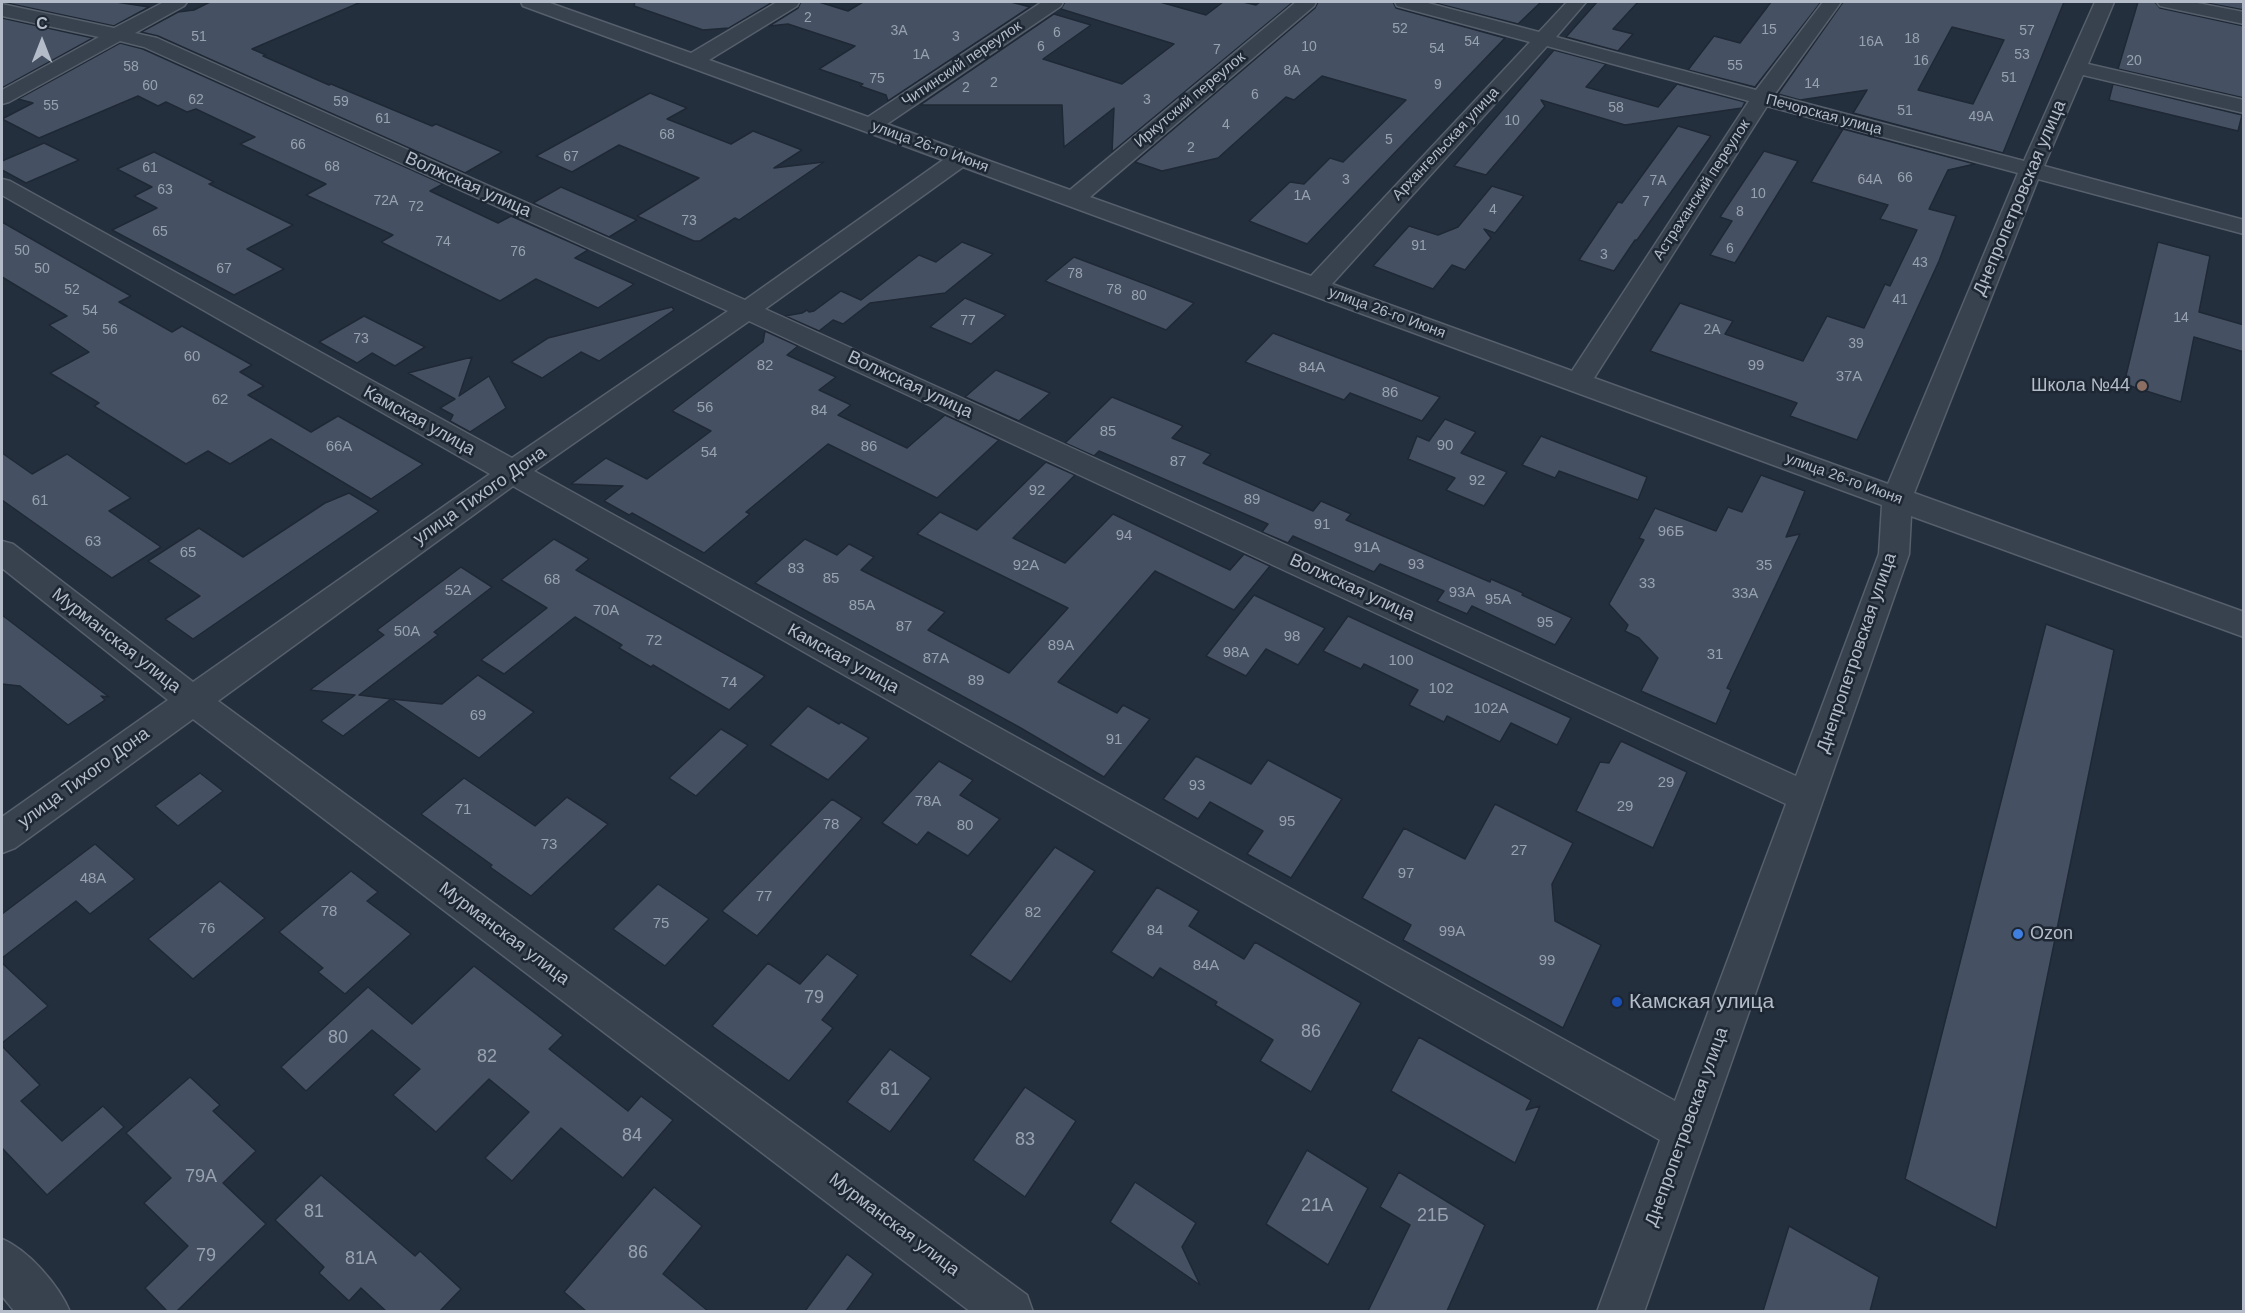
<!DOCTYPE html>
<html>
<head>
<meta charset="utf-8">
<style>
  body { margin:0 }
  #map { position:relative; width:2245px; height:1313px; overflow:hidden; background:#242f3e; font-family:Helvetica,sans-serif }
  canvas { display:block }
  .frame { position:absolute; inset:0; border:3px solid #b4bcc9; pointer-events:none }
  .north { position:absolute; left:12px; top:12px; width:60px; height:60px; -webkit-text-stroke:4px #1d2633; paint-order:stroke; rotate:0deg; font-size:16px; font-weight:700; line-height:24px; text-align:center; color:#b4bcc9 }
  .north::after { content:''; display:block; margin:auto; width:21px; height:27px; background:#b4bcc9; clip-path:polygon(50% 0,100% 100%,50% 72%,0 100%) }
</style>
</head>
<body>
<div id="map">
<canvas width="2245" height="1313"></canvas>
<div class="frame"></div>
<div class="north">С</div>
</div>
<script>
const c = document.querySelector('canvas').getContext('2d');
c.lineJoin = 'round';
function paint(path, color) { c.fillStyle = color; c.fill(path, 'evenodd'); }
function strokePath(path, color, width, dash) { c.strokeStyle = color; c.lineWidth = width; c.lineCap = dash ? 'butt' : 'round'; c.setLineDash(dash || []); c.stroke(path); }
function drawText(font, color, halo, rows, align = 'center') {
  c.font = font + ' Helvetica,sans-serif'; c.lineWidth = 5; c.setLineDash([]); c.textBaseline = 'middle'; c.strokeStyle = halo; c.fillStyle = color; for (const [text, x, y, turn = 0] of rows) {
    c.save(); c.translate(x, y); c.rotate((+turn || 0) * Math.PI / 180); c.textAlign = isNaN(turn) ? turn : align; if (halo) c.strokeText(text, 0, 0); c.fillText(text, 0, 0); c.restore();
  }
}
const building = new Path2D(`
  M2,2H116L149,7L114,26Z
  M210,2H361L252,49L266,55L263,56L329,85L331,84L432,126L436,124L502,152L465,173L158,36L141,32L178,12L194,10Z
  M635,2H773L729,28L703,30L634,6Z
  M801,2H819L848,11L863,2H1011L1030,7L888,101L886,95L860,86L863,84L819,69L855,46L788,24L769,26L798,8Z
  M1065,2H1160L1206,15L1223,2H1243L1256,5L1260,2H1293L1112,152L1114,108L1064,147L1062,105H920L1054,14L1091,25L1043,59L1122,84L1174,44L1061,9Z
  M1318,2H1393L1396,8L1505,38L1307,244L1249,221L1290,182L1304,184L1330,158L1343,162L1406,100L1322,76L1294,100L1286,97L1218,158L1162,171L1135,162L1315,8Z
  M1431,2H1541L1518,24Z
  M1597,2H1638L1613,29L1633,34L1618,51L1566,37Z
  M1771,2H1821L1755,87L1688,70L1714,36L1740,43Z
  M1843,2H2064L2003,153L1853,113L1867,90L1800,100L1778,94ZM1952,27L2004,40L1973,104L1918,90Z
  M2138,2H2155L2160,8L2244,26V98L2118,69Z
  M2201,2H2244V10Z
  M2,18L93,38L2,88Z
  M120,43L143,49L443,184L430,191L498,223L511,216L588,250L575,258L634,284L598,308L536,279L500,301L381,242L393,235L306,195L326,184L240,144L255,137L196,109L187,112L166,102L158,106L138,96L39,138L2,119L33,103L18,99Z
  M1554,50L1606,64L1586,87L1658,107L1677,84L1745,102L1742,108L1625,125L1541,100L1545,106L1486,175L1454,166Z
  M2113,84L2242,115L2238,131L2109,100Z
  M650,93L687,108L667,119L731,144L753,131L802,150L774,168L824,162L739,220L735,218L700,241H694L637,216L699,178L619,145L572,172L536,156Z
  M1678,126L1711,136L1637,240H1635L1614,271L1579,260L1618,202L1622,203Z
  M1843,129L1975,164L1948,170L1929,209L1956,216L1939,261L1857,440L1790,416L1797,403L1650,351L1680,303L1733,321L1725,334L1803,361L1827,316L1864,328L1885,284L1890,286L1917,230L1880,219L1888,205L1811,182Z
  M44,143L79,160L26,183L2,170V161Z
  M1764,151L1798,161L1735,263L1710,255L1732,221L1720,217Z
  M154,152L214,182L209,184L293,225L247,249L284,269L234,295L112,230L157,208L134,196L152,187L117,169Z
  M1492,186L1524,196L1495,233L1484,229L1491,238L1465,270L1452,265L1433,289L1373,266L1409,226L1438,235L1458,227Z
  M561,187L637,220L609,237L533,203Z
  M2,222L131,296L119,302L172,332L182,326L252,365L240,372L264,386L248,395L311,432L338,416L423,464L371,499L271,439L230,464L208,451L186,464L94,406L99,403L50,373L89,352L49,325L67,316L2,277Z
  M962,242L993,254L945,293L870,303L843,324L833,320L819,331L785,316L802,313L807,310L809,312L814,311L841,291L861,300L919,255L936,262Z
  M2158,242L2210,256L2199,312L2244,325V352L2194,337L2181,402L2124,384Z
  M1074,257L1148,285L1194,303L1166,330L1045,281Z
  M965,298L1006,315L971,344L930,327Z
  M672,307L674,310L599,361L581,352L542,378L511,362L548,338Z
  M364,316L425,347L395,366L372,353L357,363L319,342Z
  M765,331L798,346L787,355L836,377L819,390L851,405L838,415L907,448L945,415L999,440L937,498L828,444L746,512L750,514L704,553L632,513L629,515L604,501L623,486L571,484L606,458L647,479L711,431L672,411L763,342Z
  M1273,333L1386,376L1440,397L1422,421L1350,393L1344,400L1245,362Z
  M472,357L459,396L489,376L506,408L470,432L450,421L453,415L440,408L455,399L408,373Z
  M996,370L1050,393L1019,421L965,397Z
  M1112,397L1183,426L1172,438L1211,454L1203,463L1313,511L1321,501L1351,514L1346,520L1490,582L1491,579L1523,593L1522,595L1572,618L1555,645L1472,606L1467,614L1437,601L1444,591L1380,564L1374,572L1293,536L1288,543L1262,532L1268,524L1099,451L1094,456L1065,443Z
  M1445,419L1476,432L1461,453L1507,472L1484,506L1446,490L1455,478L1408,459L1417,436L1429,441Z
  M1541,436L1647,477L1638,500L1559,471L1555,478L1522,465Z
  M2,453L32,474L67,454L131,498L109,511L161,547L112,578L2,500Z
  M1046,462L1075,475L1013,538L1065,563L1113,514L1230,570L1244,554L1270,566L1234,610L1155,571L1058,682L1117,713L1123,705L1150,719L1104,777L1019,727L755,583L805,539L837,555L849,544L874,557L861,570L945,612L928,630L1009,673L1068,608L917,534L940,512L977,530Z
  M1761,475L1805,491L1786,537L1800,534L1727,688L1731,690L1716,724L1641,691L1658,658L1639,638L1625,631L1628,625L1609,604L1644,540L1639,538L1655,508L1716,531L1728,507L1742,512Z
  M349,493L379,511L193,639L165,619L200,596L148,561L199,528L243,557L325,503Z
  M554,539L589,559L576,570L765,676L729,710L653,665L651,667L619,648L622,645L575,617L504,674L481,660L547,608L501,580Z
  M461,567L492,587L434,632L438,635L359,695L391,699L343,736L321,721L355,695L310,690L384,635L377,630Z
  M1254,595L1325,628L1298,665L1266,649L1246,676L1206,656Z
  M2,615L109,697L101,696L105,700L68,725L20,686L2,684Z
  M1348,616L1439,658L1571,718L1557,745L1511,723L1500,742L1447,716L1444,722L1409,705L1418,690L1364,664L1361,669L1323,651Z
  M2046,624L2114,650L1996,1228L1905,1179Z
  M478,675L534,712L479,758L391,699L442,704Z
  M808,706L839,724L841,722L869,738L828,780L770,745Z
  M721,729L748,745L696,796L669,778Z
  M1621,741L1687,772L1653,848L1576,811L1600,762L1609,763Z
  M1196,756L1251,784L1268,760L1342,799L1291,878L1247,854L1263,831L1210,802L1198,819L1163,799Z
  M939,761L973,780L960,795L1000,819L968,856L928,832L917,845L882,823Z
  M200,773L223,791L178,826L155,806Z
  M464,778L535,826L567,797L608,824L531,896L490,867L492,865L421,814Z
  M832,799L862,818L757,936L722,911Z
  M1495,804L1573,843L1552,884L1555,921L1601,945L1563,1028L1403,940L1411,925L1362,898L1404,828L1465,859Z
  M95,844L135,879L90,914L76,901L2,958V914Z
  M1055,847L1095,871L1011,982L970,955Z
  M351,871L378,892L367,901L411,934L345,994L318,972L323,968L279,932Z
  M220,881L265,918L193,979L148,939Z
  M658,884L709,919L665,966L613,929Z
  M1157,887L1199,911L1189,926L1244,959L1255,942L1361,1003L1311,1092L1260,1061L1273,1040L1215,1005L1217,1002L1160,968L1153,978L1111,952Z
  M827,954L858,975L822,1020L833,1028L789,1081L712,1026L768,963L800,984Z
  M2,963L48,1006L2,1043Z
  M474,966L563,1035L549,1049L628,1111L641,1096L673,1120L623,1178L561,1128L512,1181L485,1158L529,1112L489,1079L436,1132L393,1095L420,1069L372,1030L306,1091L281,1067L368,987L412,1024Z
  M1419,1037L1531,1100L1526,1110L1540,1106L1515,1163L1391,1091Z
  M2,1046L40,1085L21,1101L62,1141L103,1106L124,1127L47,1195L2,1148Z
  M890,1049L931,1078L890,1132L847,1102Z
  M190,1077L220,1105L213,1111L256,1151L223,1183L266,1224L177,1311H167L145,1288L188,1246L144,1203L171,1178L126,1133Z
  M1025,1087L1076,1121L1025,1197L973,1160Z
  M1307,1150L1368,1188L1328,1265L1266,1224Z
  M1399,1172L1485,1225L1447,1311H1368L1410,1225L1380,1207Z
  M321,1175L415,1256L420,1251L461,1289L440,1311H386L361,1288L349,1301L319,1273L324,1267L275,1220Z
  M1135,1182L1196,1223L1182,1247L1200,1285L1110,1222Z
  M654,1187L702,1226L663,1274L708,1311H586L564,1292Z
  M1789,1226L1879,1277L1870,1311H1763Z
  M847,1254L873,1274L846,1311H805Z`);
paint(building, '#455162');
strokePath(building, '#1f2835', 1.5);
const minor = new Path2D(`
  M164,2H187L184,6L135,33L157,38L745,300L943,160L523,6L521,2H547L691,53L777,2H799L797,6L709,60L868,117L1042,2H1063L1061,6L887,124L1070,190L1296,2H1316L1314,6L1090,197L1311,276L1530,42L1397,6L1395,2H1424L1539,32L1567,2H1586L1556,37L1756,90L1823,2H1841L1774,95L2024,161L2095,2H2114L2088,64L2244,100V113L2083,75L2044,166L2244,220V234L2038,179L1914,493L2244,612V637L1911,516L1909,554L1644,1312H1597L1660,1140L513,486L218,701L1027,1295L1033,1312H971L193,719L15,848L2,853V817L168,700L2,568V541L13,544L193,682L490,474L2,195V179L10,181L512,458L728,311L144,47L120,41L9,102L2,104V90L99,37L2,16V4L114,28ZM1547,46L1749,101L1572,371L1332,284ZM1767,106L2018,173L1888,484L1594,378ZM963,167L1882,505L1879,554L1796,776L765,309ZM749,321L1786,804L1675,1101L534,471Z
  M2157,2H2192L2244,12V24L2160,6Z
  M2,1239C28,1250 59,1285 70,1312H15L2,1296Z`);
strokePath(minor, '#565f6c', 3);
paint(minor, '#38414e');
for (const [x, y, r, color] of [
  [2142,386,6,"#8d6e63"],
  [2018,934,6,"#3f7fe0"],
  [1617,1002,6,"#1a4fb4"]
]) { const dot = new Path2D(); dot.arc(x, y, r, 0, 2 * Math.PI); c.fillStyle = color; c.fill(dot); strokePath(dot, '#1d2633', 2); }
drawText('14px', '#98a1af', null, [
  ["2",808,18],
  ["52",1400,29],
  ["15",1769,30],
  ["3А",899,31],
  ["57",2027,31],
  ["6",1057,33],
  ["51",199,37],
  ["3",956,37],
  ["18",1912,39],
  ["54",1472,42],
  ["16А",1871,42],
  ["6",1041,47],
  ["10",1309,47],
  ["54",1437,49],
  ["7",1217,50],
  ["1А",921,55],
  ["53",2022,55],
  ["16",1921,61],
  ["20",2134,61],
  ["55",1735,66],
  ["58",131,67],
  ["8А",1292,71],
  ["51",2009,78],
  ["75",877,79],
  ["2",994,83],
  ["14",1812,84],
  ["9",1438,85],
  ["60",150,86],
  ["2",966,88],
  ["6",1255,95],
  ["62",196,100],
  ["3",1147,100],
  ["59",341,102],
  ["55",51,106],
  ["58",1616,108],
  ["51",1905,111],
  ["49А",1981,117],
  ["61",383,119],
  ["10",1512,121],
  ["4",1226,125],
  ["68",667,135],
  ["5",1389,140],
  ["66",298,145],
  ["2",1191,148],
  ["67",571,157],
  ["68",332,167],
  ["61",150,168],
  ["66",1905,178],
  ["3",1346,180],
  ["64А",1870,180],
  ["7А",1658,181],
  ["63",165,190],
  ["10",1758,194],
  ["1А",1302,196],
  ["72А",386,201],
  ["7",1646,202],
  ["72",416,207],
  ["4",1493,210],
  ["8",1740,212],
  ["73",689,221],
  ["65",160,232],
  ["74",443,242],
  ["91",1419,246],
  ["6",1730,249],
  ["50",22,251],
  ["76",518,252],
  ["3",1604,255],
  ["43",1920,263],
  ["50",42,269],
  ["67",224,269],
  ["78",1075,274],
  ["52",72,290],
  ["78",1114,290],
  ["80",1139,296],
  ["41",1900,300],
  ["54",90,311],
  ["14",2181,318],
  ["77",968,321],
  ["56",110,330],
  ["2А",1712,330],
  ["73",361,339],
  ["39",1856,344]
]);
drawText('15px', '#b4bcc9', '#1d2633', [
  ["Читинский переулок",962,64,-34],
  ["Иркутский переулок",1190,100,-40],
  ["Печорская улица",1824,115,15],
  ["Архангельская улица",1446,144,-47],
  ["улица 26-го Июня",930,147,20],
  ["Астраханский переулок",1702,190,-57],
  ["улица 26-го Июня",1387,313,20],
  ["улица 26-го Июня",1844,479,20]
]);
drawText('15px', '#98a1af', null, [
  ["60",192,357],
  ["82",765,366],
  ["99",1756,366],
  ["84А",1312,368],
  ["37А",1849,377],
  ["86",1390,393],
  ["62",220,400],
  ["56",705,408],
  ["84",819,411],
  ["85",1108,432],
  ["90",1445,446],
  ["66А",339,447],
  ["86",869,447],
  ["54",709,453],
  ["87",1178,462],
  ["92",1477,481],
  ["92",1037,491],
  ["89",1252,500],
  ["61",40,501],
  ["91",1322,525],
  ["96Б",1671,532],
  ["94",1124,536],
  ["63",93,542],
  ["91А",1367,548],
  ["65",188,553],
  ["93",1416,565],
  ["92А",1026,566],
  ["35",1764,566],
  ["83",796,569],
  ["85",831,579],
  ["68",552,580],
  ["33",1647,584],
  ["52А",458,591],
  ["93А",1462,593],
  ["33А",1745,594],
  ["95А",1498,600],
  ["85А",862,606],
  ["70А",606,611],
  ["95",1545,623],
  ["87",904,627],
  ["50А",407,632],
  ["98",1292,637],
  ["72",654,641],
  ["89А",1061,646],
  ["98А",1236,653],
  ["31",1715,655],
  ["87А",936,659],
  ["100",1401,661],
  ["89",976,681],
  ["74",729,683],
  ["102",1441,689],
  ["102А",1491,709],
  ["69",478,716],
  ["91",1114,740],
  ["29",1666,783],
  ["93",1197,786],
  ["78А",928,802],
  ["29",1625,807],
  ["71",463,810],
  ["95",1287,822],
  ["78",831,825],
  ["80",965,826],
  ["73",549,845],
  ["27",1519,851],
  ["97",1406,874],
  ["48А",93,879],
  ["77",764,897],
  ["78",329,912],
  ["82",1033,913],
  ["75",661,924],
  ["76",207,929],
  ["84",1155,931],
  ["99А",1452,932],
  ["99",1547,961],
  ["84А",1206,966]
]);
drawText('18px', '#b4bcc9', '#1d2633', [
  ["Волжская улица",468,185,24],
  ["Днепропетровская улица",2020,198,-67],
  ["Волжская улица",910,385,25],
  ["Камская улица",419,421,29],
  ["улица Тихого Дона",480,496,-35],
  ["Волжская улица",1352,588,25],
  ["Мурманская улица",116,641,38],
  ["Днепропетровская улица",1857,653,-71],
  ["Камская улица",843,659,29],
  ["улица Тихого Дона",84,778,-36],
  ["Мурманская улица",504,934,37],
  ["Днепропетровская улица",1687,1127,-70],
  ["Мурманская улица",894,1225,37]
]);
drawText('18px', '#b4bcc9', '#1d2633', [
  ["Школа №44",2130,386],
  ["Ozon",2030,934,"left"]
], 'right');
drawText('18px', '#98a1af', null, [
  ["79",814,998],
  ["86",1311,1032],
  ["80",338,1038],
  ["82",487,1057],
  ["81",890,1090],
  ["84",632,1136],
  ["83",1025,1140],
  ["79А",201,1177],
  ["21А",1317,1206],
  ["81",314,1212],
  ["21Б",1433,1216],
  ["86",638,1253],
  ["79",206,1256],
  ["81А",361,1259]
]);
drawText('21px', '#b4bcc9', '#1d2633', [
  ["Камская улица",1629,1002]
], 'left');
</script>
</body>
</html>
